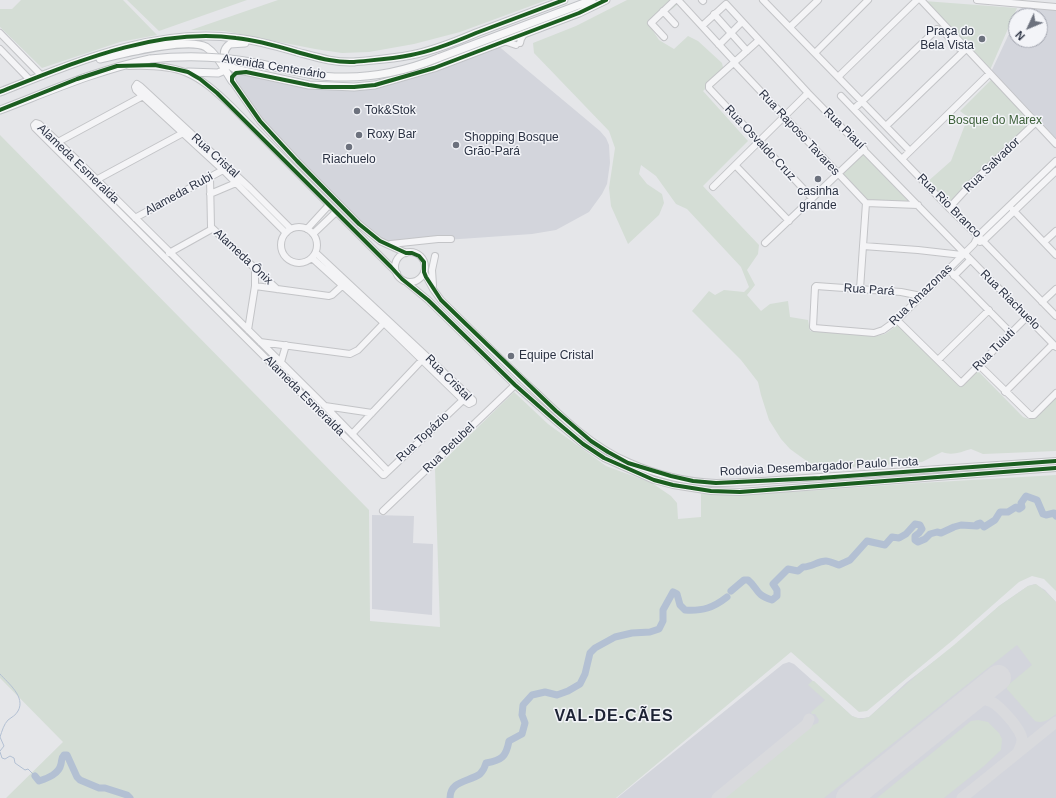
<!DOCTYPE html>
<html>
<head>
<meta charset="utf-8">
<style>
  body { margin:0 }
  #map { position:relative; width:1056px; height:798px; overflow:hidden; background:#e5e6e9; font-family:Helvetica,sans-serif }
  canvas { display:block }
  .north { position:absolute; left:1008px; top:8px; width:40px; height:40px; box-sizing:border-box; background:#f3f4f8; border:1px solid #a3a6b0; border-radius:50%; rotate:226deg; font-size:11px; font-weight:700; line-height:16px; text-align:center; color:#2b3243 }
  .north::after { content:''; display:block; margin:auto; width:14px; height:18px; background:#6c717d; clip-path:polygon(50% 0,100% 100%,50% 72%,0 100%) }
</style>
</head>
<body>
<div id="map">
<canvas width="1056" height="798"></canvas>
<div class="north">N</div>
</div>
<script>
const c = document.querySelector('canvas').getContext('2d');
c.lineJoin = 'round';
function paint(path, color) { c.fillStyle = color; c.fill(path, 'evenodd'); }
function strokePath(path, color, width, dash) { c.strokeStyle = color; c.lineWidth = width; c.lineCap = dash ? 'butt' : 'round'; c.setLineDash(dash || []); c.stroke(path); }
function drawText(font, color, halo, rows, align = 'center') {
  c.font = font + ' Helvetica,sans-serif'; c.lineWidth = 3; c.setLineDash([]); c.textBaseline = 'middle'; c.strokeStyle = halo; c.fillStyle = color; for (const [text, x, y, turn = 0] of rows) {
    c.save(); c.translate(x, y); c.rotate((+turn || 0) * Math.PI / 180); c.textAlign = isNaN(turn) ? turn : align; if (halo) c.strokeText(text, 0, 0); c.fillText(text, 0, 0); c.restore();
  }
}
paint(new Path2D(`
  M1022,6L1056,10V140L991,72L1016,19V40H1040V16H1017Z
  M496,44L600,131L606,138L609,145L610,163L607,184L602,194L589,212L556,230L532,234L402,243L391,242L374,237L247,107L234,78L237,74L242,73L310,84L375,85Z
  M372,515L414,516L413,543L433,544L432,615L372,609Z
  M1035,584L1045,590L1056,602V798H617L783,664L789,662L794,664L852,716L857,718H864L869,717L907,682L954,646L999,606L1028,586Z`), '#d3d5dc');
paint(new Path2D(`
  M21,0H123L157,35L120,42L42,68L0,27V9H12Z
  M127,0H247L159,31Z
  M278,0H547L460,32L414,44L369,52L342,53L315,49L224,31L191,30Z
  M627,0H683L666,14L658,17L650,26L659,40L674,49L688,36L698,41L722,63L724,72L703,91L748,141L703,186L759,245L758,254L747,270L755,285L747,295L761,311L770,304L788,301L790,317L808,320L810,331L876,336L885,334L899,324L958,385H964L978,371L1023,417L1029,419L1056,395V451L983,454L971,449C961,452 952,456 942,452L922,462L824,469L808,462L790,449L781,439L769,420L761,395L758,382L741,360L692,311L709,291L715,295L724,290L744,292L749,287L741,267L687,209L676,204L656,176L641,165L639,174L647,184L662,194L664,203L659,215L628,244L611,206L609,188L615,148L609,131L534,53L533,43L576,26Z
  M924,1L1017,8L990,70Z
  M993,78L1035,123L949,206L926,183L951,161L968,117L960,111Z
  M0,135L369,510L370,621L440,627L435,469L514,392L548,424L606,466L652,483L671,496L677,503L678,519L701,517V494C774,495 847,488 920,483C965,480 1011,478 1056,475V591L1044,579L1032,576L1019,582L953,640L867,711L859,712L791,652L616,798H6L63,742L0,678Z
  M864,150L917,205H865L837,175Z
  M1036,584L1045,591L1056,602V714C1049,719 1044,724 1035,721L1007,689V686L1032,665L1017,645L824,798H723L813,725L818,723L819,720L815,714H812L811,712L825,700L808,685L812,681H814L852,716L861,719L869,717L918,674L954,645L999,606L1028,586Z
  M978,720L988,722L999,733L1002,739L1001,750L984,766L944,798H877L971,721Z`), '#d4ddd5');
strokePath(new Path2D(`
  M0,674C8,683 26,697 18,711C16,715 12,717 8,720C4,724 2,731 0,737L4,746L0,751
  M0,752L2,758L5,759L10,756L14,758L15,763L25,770L28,769L35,776`), '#b3c0d3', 1);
strokePath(new Path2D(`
  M731,591L744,580H748C759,589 754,594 772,600L777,596V590L773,584L788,569L798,571L803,567C813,567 817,561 826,561C830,561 835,564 839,565L850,560L867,541L885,545L892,537L899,538L906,534L915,524L920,525L922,529L919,533L915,536V540L918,542L925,539L930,534L937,532L941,533L954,527L961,525L977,526V524L980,523L984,527L995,520L1000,512H1008L1016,507L1019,509L1022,507L1021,503L1026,496L1037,500L1043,514L1046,515L1054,513L1056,516
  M35,776L39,781C48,778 59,774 61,764C62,760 61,758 64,755H67L77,777L80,780L99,788H105L127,795L130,798
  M450,798C450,781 468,782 480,774C483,771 485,767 486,763C502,760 506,757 509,741L522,734L525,723L522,715L523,705L532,695L545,692L557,695L568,691L580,684L585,674L590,653L595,648L615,637L632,633L650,632L659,629L663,621V610L673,592L677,594L680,605L685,610C703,611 713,608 727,597`), '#b3c0d3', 7);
strokePath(new Path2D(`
  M967,703C989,693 999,706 1012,721C1016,727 1022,733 1022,740C1022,745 1020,748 1018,752
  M717,798L807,724L809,719
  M962,798L1056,722`), '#d9dadd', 11);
strokePath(new Path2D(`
  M849,798L998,678`), '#d9dadd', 26);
const minor = new Path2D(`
  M678,0L735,62
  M702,0L703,1
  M763,0L910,151
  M921,0L1056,144
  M977,0L1056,7
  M663,11L675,24
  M714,14L747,51
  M702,26L726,4L808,93L1056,347
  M790,27L818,0
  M0,33L42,76
  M664,37L651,23L675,0
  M759,40L709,85V88L812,198
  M504,41L516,45
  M520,43L521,39L524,34
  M719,45L742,22
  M0,49L30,80
  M815,53L868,0
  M734,63L866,203
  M129,66C181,64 196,72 233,108L397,273
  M838,77L917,0
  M232,81L260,121L297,161L359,224L380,241L406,253
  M841,96L949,208L983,241L1056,316
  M854,109L937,29L944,32L959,48
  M886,126L966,49
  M58,142L143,96
  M903,158L989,74
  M736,166L789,221
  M210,178L211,227L277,289
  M96,180L183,133
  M713,187L808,93
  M210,194L236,183
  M866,203L918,205
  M949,208L972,183L1035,123
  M1013,210L1056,255
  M135,218L223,170
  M281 245a18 18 0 1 1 36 0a18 18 0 1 1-36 0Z
  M307,229L329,205
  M286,233L223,170L136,90L135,87L137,84L140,86L250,188L291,229
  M313,234L336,212
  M980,242L983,241L1056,171
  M1044,242L1056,231
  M765,243L864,149
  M391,244L438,239H451
  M863,246L918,250L962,255
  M395 267a15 15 0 1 1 30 0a15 15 0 1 1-30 0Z
  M169,253L212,229
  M312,258L384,323L463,400L469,404L473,402V400L469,396L316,253
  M948,269L1011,333
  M424,272L433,289L441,300C473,331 504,363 537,393C564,419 593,447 628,462C655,474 687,482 716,483C732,483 747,482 762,481L1056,461
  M954,276L970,260
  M405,281L428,300L515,385L558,423L583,444L604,458L654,480L673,485L711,491L740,492L1056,468
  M433,285L432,270L435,256
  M255,286L329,296L332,295L343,285
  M860,289L866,203
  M921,296L901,292L816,286L815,287L813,327L814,328L874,333L883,330L897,320L974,244L978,236L1056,161
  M1042,302L1056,289
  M897,320L961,383L1027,317
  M248,330L255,286V269
  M260,342L350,354L358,350L384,323
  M938,360L989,310
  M281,362L286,345
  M979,365L1030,415H1034L1056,393
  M1005,392L1053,344
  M325,406L372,413
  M352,434L422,360
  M388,471L325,406L77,160L39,124L36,123L34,125L35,128L383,475H384L463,400
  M383,511L515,385`);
const major = new Path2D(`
  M245,43L230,44C219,52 226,64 235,69L309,85L354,87L375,85L434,68L579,13L606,0
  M438,58L592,0
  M100,59C122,54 188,37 206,47C218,55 224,69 232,81
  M188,72L218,73L225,70
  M0,92C74,63 155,27 236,38C256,40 277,46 297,52C316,57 334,63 354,62C373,60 392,59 411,55C433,51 455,42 476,33C506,22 535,11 564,0
  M0,110C50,91 97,70 150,59`);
strokePath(minor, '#c3c4c7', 8);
strokePath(major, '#c1c3c7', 9);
strokePath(minor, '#f4f4f6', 6);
strokePath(major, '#f7f7f8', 7);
const majorBridge = new Path2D(`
  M150,59C186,55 221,56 256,63C286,69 316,78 346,77C379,77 408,70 438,58`);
strokePath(majorBridge, '#c1c3c7', 9, []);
strokePath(majorBridge, '#f7f7f8', 7);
strokePath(new Path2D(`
  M606,0L579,13L434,68L375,85L354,87H322L309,85L246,72L236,73L232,77V81L260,121L297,161L359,224L380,241L406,253H412L419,256L424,262V272L426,277L441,300L556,411L591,441L608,452L628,463L671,476L693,481L716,483L820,478L1056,461
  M0,92C74,63 155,27 236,38C256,40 277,46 297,52C316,57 334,63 354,62C373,60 392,59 411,55C433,51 455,42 476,33C506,22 535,11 564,0
  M0,110L77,79L117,66L155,65L175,69L188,72L200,79L217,93L391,267L402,279L428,300L515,385L558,423L583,444L604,458L654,480L673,485L711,491L740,492L1056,468`), '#1b5e20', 4);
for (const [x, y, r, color] of [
  [982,39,4,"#6c717d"],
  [357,111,4,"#6c717d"],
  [359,135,4,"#6c717d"],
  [456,145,4,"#6c717d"],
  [349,147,4,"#6c717d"],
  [818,179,4,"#6c717d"],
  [511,356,4,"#6c717d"]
]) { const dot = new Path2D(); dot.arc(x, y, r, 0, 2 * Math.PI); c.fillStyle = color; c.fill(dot); strokePath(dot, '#f3f4f8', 1.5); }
drawText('12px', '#2b3243', '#f3f4f8', [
  ["Praça do",974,32,"right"],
  ["Bela Vista",974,46,"right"],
  ["Tok&Stok",365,111],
  ["Roxy Bar",367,135],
  ["Shopping Bosque",464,138],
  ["Grão-Pará",464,152],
  ["Riachuelo",349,160,"center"],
  ["casinha",818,192,"center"],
  ["grande",818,206,"center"],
  ["Equipe Cristal",519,356]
], 'left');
drawText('12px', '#2b3243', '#f3f4f8', [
  ["Avenida Centenário",274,67,9],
  ["Rua Piauí",844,129,45],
  ["Rua Raposo Tavares",799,133,47],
  ["Rua Osvaldo Cruz",760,143,47],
  ["Rua Cristal",215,156,42],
  ["Alameda Esmeralda",78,164,44],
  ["Rua Salvador",992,165,-44],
  ["Alameda Rubi",179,194,-29],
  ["Rua Rio Branco",949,206,45],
  ["Alameda Ônix",243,257,43],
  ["Rua Pará",869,290,4],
  ["Rua Amazonas",921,295,-44],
  ["Rua Riachuelo",1010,300,45],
  ["Rua Tuiuti",994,350,-45],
  ["Rua Cristal",448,378,45],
  ["Alameda Esmeralda",304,396,45],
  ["Rua Topázio",423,437,-43],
  ["Rua Betubel",449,448,-44],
  ["Rodovia Desembargador Paulo Frota",819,467,-3]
]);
drawText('12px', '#3c5f38', '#f3f4f8', [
  ["Bosque do Marex",995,121]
]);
c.letterSpacing = '1px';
drawText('bold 16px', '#1d2334', '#f3f4f8', [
  ["VAL-DE-CÃES",614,717]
]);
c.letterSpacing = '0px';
</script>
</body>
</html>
